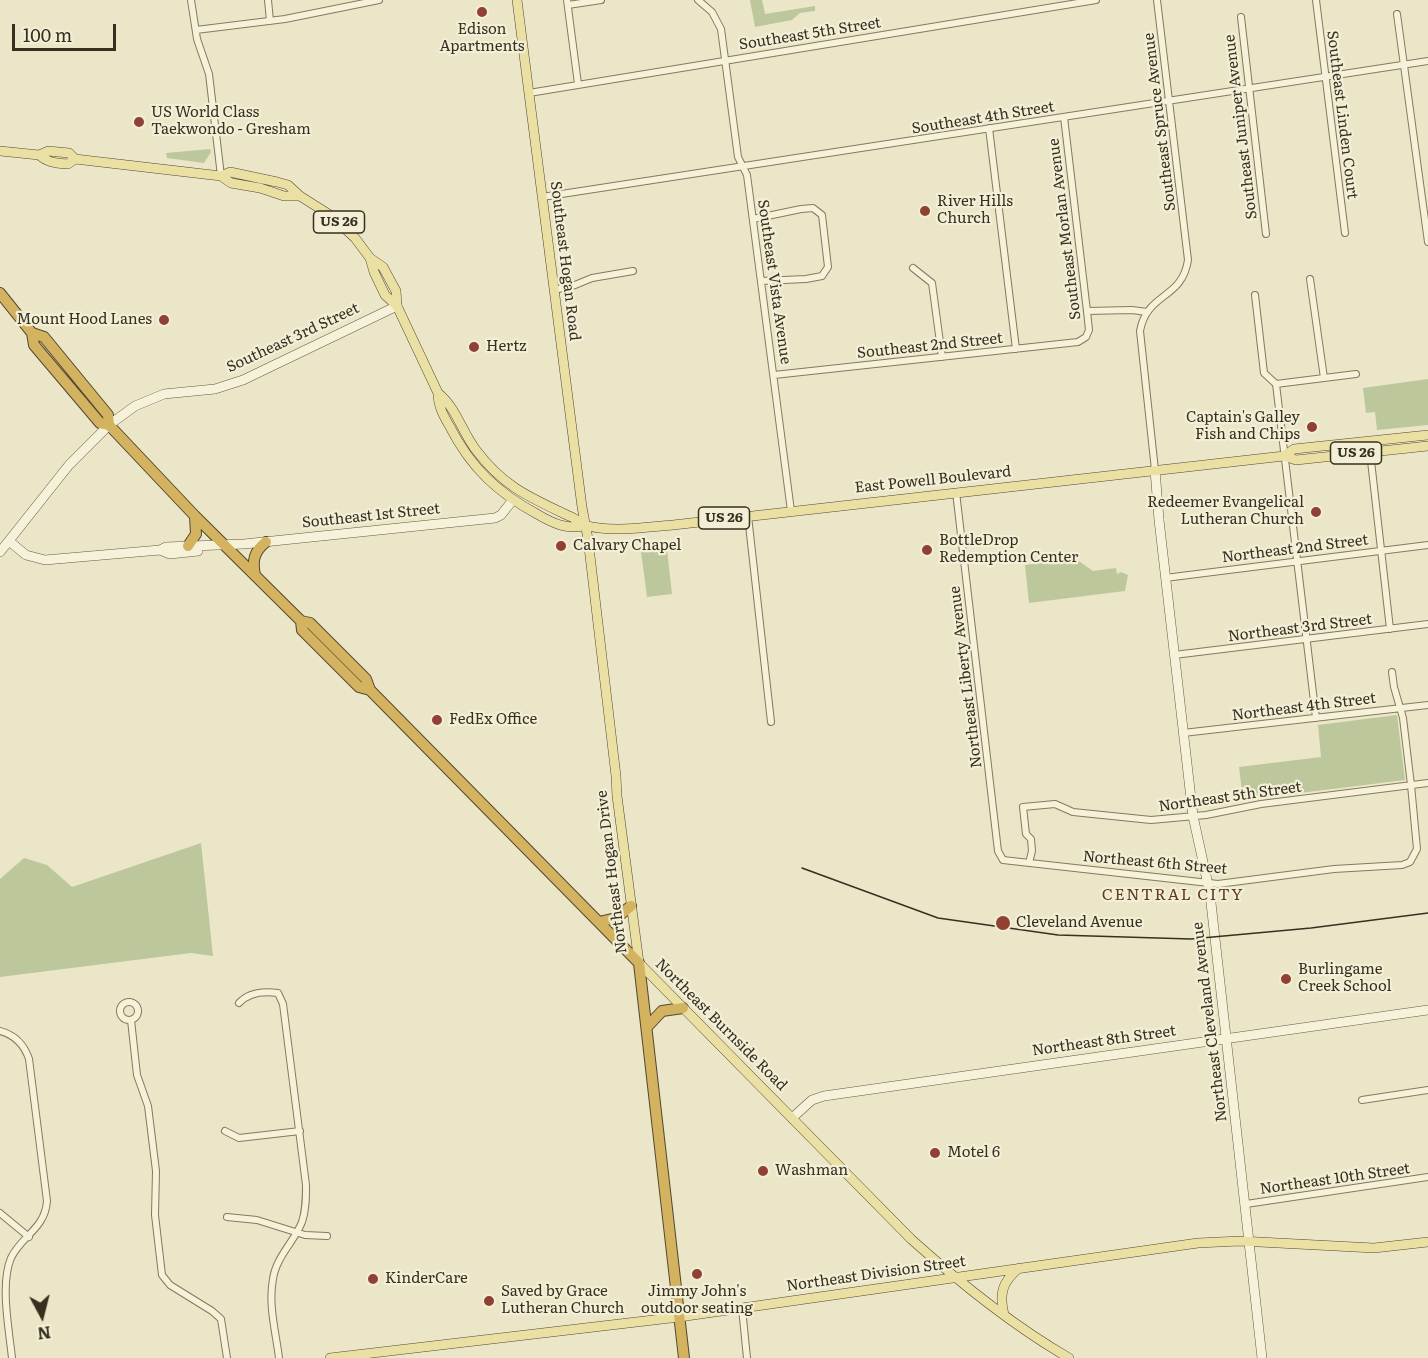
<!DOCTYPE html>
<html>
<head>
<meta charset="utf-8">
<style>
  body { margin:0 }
  #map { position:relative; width:1428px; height:1358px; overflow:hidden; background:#ebe6c7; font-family:Literata,serif }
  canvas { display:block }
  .north { position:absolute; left:12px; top:1286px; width:60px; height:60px; -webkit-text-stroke:4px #f3efd6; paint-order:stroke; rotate:173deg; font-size:16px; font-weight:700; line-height:24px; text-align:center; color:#372f20 }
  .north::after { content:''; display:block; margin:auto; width:21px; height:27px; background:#372f20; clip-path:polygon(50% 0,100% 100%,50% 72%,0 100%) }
  .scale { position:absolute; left:12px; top:24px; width:104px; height:27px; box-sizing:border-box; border:3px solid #372f20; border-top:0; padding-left:8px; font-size:18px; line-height:21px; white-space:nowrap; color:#372f20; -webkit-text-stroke:4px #f3efd6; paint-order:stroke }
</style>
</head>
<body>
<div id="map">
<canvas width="1428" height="1358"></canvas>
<div class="north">N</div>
<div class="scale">100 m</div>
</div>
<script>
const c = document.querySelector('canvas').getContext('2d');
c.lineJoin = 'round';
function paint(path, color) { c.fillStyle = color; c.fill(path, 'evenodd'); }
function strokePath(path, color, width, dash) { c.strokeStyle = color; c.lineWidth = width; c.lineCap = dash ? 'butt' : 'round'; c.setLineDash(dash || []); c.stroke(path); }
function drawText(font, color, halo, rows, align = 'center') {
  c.font = font + ' Literata,serif'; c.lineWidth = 4.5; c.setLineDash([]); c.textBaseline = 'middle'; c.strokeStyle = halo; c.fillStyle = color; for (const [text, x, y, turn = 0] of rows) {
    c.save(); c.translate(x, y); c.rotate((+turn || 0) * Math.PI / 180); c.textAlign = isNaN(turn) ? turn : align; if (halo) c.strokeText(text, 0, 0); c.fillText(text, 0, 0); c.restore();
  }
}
paint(new Path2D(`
  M750,0H762L765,14L815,6V11L800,13L792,20L755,27Z
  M210,149L211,152L204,163L167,158L166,153Z
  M1428,379V425L1377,430L1375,412L1366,413L1363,388Z
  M666,541L672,594L647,597L640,544Z
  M1076,559L1093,571L1116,568L1117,574L1121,572L1128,575L1125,591L1029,603L1025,565Z
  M1397,715L1405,780L1243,800L1239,767L1321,757L1318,725Z
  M201,843L213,956L191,953L0,977V879L24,858L47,865L72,887Z`), '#bcc89c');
const street = new Path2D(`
  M191,0L197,39L209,74L221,176
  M268,0L270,21
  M567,0L578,84
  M698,0L712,12L721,29L738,157L747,175L791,511
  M1316,0L1345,233
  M568,5L601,0
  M1397,14L1428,242
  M1241,17L1266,234
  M196,30L285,19L379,0
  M529,93L1096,0
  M989,128L1016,349
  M542,197L1428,61
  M753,219L801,209L813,208L822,215L828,267L822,276L806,279L761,281
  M913,268L932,283L942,357
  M1310,279L1324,378
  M554,290L575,285L592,278L633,271
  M1255,295L1264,373L1276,384L1316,718
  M1087,311L1132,310L1147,312
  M774,375L1078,342L1086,337L1089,330L1087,311L1064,117
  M1276,384L1356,374
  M1370,452L1390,629
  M1155,470L1140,331C1147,292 1182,300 1188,260L1157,0
  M956,492L998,851L1003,860L1218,884L1334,869L1402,865L1410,862L1417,849L1411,785L1403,718L1394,687L1392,672
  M748,516L771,722
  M1165,578L1428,545
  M1174,655L1428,624
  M1183,733L1428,705
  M1029,863L1032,851L1031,839L1026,834L1023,807L1055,804L1073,812L1151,820L1206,815L1261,804L1428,783
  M120 1011a9 9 0 1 1 18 0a9 9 0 1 1-18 0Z
  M239,1003C249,992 264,991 278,993L283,1004L306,1185C306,1198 306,1210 302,1222C294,1242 276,1257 273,1279C268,1305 276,1333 279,1358
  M131,1020L137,1075L148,1106L156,1171L155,1215L162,1275L170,1285L212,1311L221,1319L227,1358
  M0,1031C15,1035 24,1044 29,1059L47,1201C45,1229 22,1235 11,1258C0,1284 9,1329 12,1358
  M1362,1100L1428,1090
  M225,1131L239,1138L300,1131
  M1246,1204L1428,1177
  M0,1213L29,1237
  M227,1217L257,1220L305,1235L327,1236
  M742,1308L747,1358`);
const secondary = new Path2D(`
  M1155,470L1159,520L1193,816L1210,894L1262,1358
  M9,541L26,555L45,560L160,550L170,554L198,551
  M160,550L166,547L244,544L495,518L501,515L512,501
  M0,552L69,465L109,425L135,406L164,394L215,389L243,380L397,306
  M792,1118L812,1100L824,1096L1428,1010`);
const primary = new Path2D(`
  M517,0L582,507L588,539L616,776L617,796L639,963L911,1239C960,1283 1012,1325 1069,1358
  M0,151L39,155L48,151L69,153L75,159L221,176L231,183L260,188L284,196H300
  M39,155C48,163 56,163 68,164L75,159
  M221,176L230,172L277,182L288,185L300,196L330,215L355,238L370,258L383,267L396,291L397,306
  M370,258L374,272L385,295L397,306L438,393C438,406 443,415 450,427C471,468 498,493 537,514C552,523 569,531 585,525
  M438,393C456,407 462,432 476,450C504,487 529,497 569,516C575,518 580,523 585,525C609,533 648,527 673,525L1284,456L1296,460L1428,446
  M1284,456L1294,449L1428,435
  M1004,1315C999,1294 1002,1282 1019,1268
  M330,1358L679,1317L1198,1243L1240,1241L1374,1248L1428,1242`);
const highway = new Path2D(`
  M0,293L32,333L34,345L100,423L109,425L195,516L301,621L310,623L366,679L370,690L639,963L684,1358
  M32,333L44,337L108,415L109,425
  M188,546L196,534L195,516
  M255,575C252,561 254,551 266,542
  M301,621L302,630L359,687L370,690
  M599,922L616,918L631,906
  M647,1027L662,1011L683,1008`);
strokePath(street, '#85795e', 8);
strokePath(secondary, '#675a41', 10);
strokePath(primary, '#544732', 10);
strokePath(highway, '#544732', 12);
strokePath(street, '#f6f2da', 6);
strokePath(secondary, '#f6f2da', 9);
strokePath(primary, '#ebe0a3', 9);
strokePath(highway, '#d3b35f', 10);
strokePath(new Path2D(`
  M802,868L938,918L1058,935L1191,939L1311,928L1428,913`), '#372f20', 1.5);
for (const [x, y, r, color] of [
  [482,12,6,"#904133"],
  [139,122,6,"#904133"],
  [925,211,6,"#904133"],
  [164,320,6,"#904133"],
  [474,347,6,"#904133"],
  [1312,427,6,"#904133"],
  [1316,512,6,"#904133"],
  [561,546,6,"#904133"],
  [927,550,6,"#904133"],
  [437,720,6,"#904133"],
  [1003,923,8,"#904133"],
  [1286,979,6,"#904133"],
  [935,1153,6,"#904133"],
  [763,1171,6,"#904133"],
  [697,1274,6,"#904133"],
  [373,1279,6,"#904133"],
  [489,1301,6,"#904133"]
]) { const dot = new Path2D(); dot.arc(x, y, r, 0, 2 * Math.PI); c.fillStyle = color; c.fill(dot); strokePath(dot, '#f3efd6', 2); }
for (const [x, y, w] of [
  [339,222,51],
  [1356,453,51],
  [724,518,51]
]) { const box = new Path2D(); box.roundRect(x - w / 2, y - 11, w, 22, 4.5); c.fillStyle = '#f3efd6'; c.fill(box); strokePath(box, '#372f20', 1.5); }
drawText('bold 14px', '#372f20', null, [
  ["US 26",339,222],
  ["US 26",1356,453],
  ["US 26",724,518]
]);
drawText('15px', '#372f20', '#f3efd6', [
  ["Edison",482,30,"center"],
  ["Apartments",482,47,"center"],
  ["US World Class",151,113],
  ["Taekwondo - Gresham",151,130],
  ["River Hills",937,202],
  ["Church",937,219],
  ["Mount Hood Lanes",152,320,"right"],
  ["Hertz",486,347],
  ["Captain's Galley",1300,418,"right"],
  ["Fish and Chips",1300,435,"right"],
  ["Redeemer Evangelical",1304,503,"right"],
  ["Lutheran Church",1304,520,"right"],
  ["BottleDrop",939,541],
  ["Redemption Center",939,558],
  ["Calvary Chapel",573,546],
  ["FedEx Office",449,720],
  ["Cleveland Avenue",1016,923],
  ["Burlingame",1298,970],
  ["Creek School",1298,987],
  ["Motel 6",947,1153],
  ["Washman",775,1171],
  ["KinderCare",385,1279],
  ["Saved by Grace",501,1292],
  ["Lutheran Church",501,1309],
  ["Jimmy John's",697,1292,"center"],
  ["outdoor seating",697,1309,"center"]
], 'left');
drawText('15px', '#372f20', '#f3efd6', [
  ["Southeast 5th Street",810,34,-9],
  ["Southeast Linden Court",1342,115,83],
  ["Southeast 4th Street",983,118,-9],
  ["Southeast Spruce Avenue",1160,122,-97],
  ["Southeast Juniper Avenue",1241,127,-97],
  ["Southeast Morlan Avenue",1065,229,-97],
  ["Southeast Hogan Road",565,261,83],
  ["Southeast Vista Avenue",774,282,82],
  ["Southeast 3rd Street",293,338,-25],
  ["Southeast 2nd Street",930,346,-6],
  ["East Powell Boulevard",933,480,-6],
  ["Southeast 1st Street",371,516,-6],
  ["Northeast 2nd Street",1295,549,-7],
  ["Northeast 3rd Street",1300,628,-7],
  ["Northeast Liberty Avenue",966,677,-97],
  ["Northeast 4th Street",1304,707,-7],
  ["Northeast 5th Street",1230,797,-8],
  ["Northeast 6th Street",1155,863,5],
  ["Northeast Hogan Drive",612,872,-97],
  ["Northeast Cleveland Avenue",1210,1022,-97],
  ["Northeast Burnside Road",721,1025,45],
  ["Northeast 8th Street",1104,1041,-8],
  ["Northeast 10th Street",1335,1179,-8],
  ["Northeast Division Street",876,1274,-8]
]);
c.letterSpacing = '1.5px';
drawText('16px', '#603a23', '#f3efd6', [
  ["CENTRAL CITY",1173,895]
]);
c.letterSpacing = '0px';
</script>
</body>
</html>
